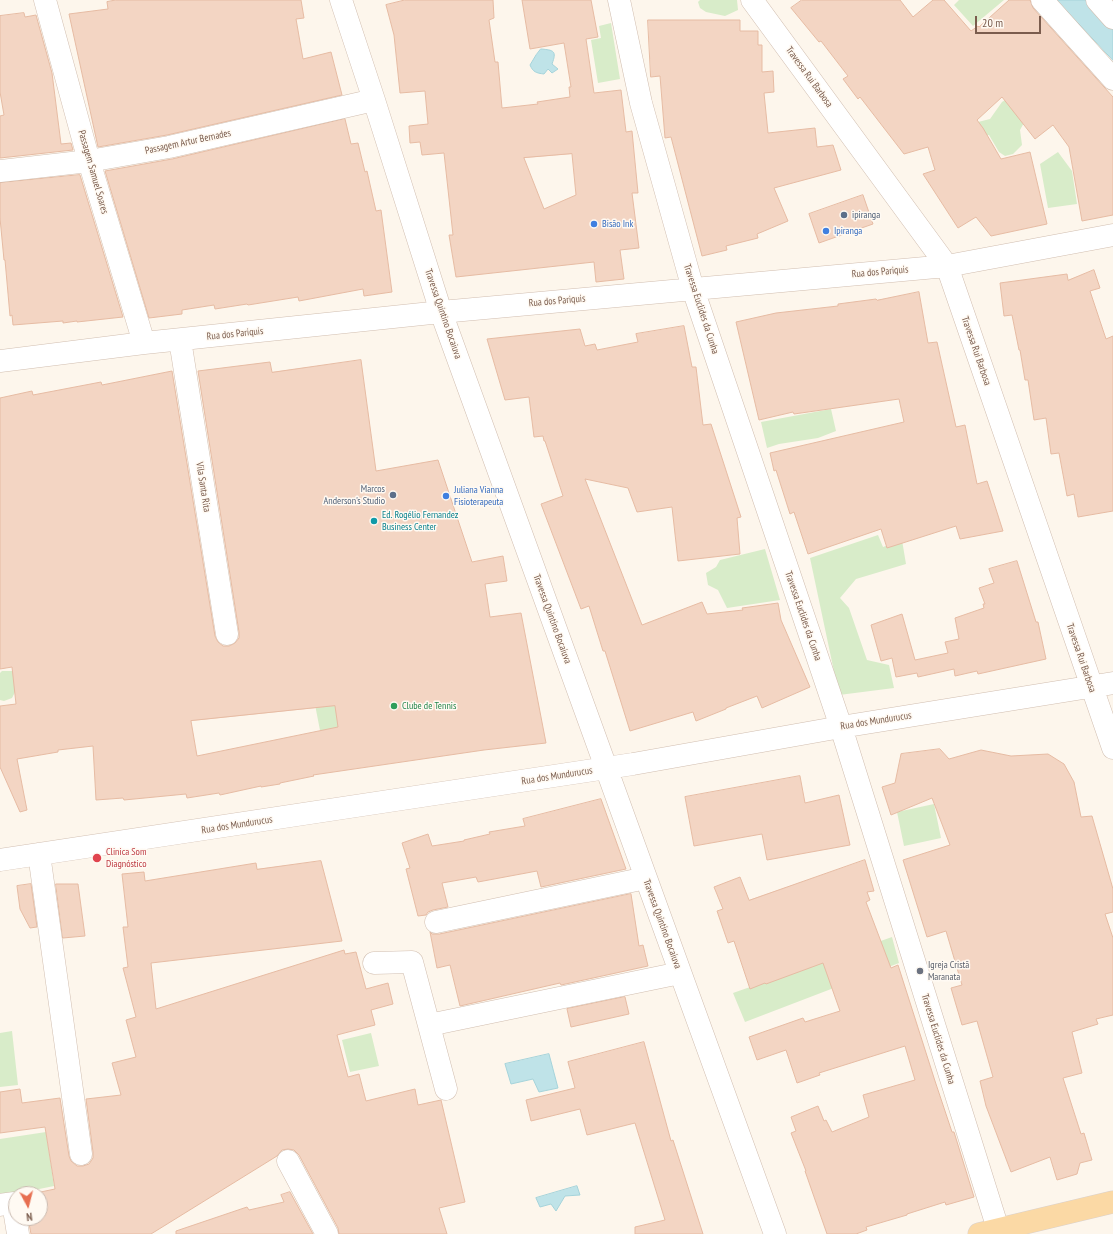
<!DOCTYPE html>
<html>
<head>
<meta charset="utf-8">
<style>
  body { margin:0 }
  #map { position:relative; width:1113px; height:1234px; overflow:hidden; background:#fdf6ec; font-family:"PT Sans Narrow",sans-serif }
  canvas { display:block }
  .north { position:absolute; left:8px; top:1186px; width:40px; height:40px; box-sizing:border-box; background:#fffaf3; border:1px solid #cabbb1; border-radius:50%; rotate:173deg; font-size:11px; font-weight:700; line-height:16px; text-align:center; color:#7a5c4d }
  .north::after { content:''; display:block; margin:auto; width:14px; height:18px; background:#e76f51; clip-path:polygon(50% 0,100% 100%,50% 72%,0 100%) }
  .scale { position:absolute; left:975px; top:16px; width:66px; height:18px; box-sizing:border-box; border:2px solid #7a5c4d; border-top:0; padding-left:5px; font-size:12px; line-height:14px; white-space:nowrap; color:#7a5c4d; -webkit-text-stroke:3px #fffaf3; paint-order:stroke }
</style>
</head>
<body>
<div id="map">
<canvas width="1113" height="1234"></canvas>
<div class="north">N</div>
<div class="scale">20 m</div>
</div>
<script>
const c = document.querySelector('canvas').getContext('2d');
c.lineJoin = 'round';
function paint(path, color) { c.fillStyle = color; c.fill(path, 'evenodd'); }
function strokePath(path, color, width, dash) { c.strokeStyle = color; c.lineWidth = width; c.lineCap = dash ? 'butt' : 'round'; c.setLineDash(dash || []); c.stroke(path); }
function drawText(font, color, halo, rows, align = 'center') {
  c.font = font + ' "PT Sans Narrow",sans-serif'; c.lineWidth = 3; c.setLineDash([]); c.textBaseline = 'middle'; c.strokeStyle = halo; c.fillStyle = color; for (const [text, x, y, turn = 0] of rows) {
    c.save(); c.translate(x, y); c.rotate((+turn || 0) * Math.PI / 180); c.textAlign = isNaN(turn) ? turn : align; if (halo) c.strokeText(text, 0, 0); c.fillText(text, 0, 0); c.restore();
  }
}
paint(new Path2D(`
  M700,0H737L738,10L725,16L706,12L700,8L698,2Z
  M959,0H1004L973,26L954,5Z
  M611,23L620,79L598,83L591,40L601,38L599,26Z
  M1005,100L1026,119L1020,130L1022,145L1013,154L1005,156L999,152L989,135L981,136L978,122L990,119L1002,102Z
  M1058,152L1072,171L1077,204L1048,208L1040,164Z
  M831,409L836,431L818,438L779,444L767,448L761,422Z
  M878,535L883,547L902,540L906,564L856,579L840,598L849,608L867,660L889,665L894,688L839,695L810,558Z
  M765,549L780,600L727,608L718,590L708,585L706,573L716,567L720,560Z
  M2,671H12L17,674L15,692L12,698L4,701L0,700V673Z
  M344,673L359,750L325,756L310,679Z
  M934,804L941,838L904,846L897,812Z
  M892,937L899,963L745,1022L733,993Z
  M12,1031L18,1085L0,1087V1033Z
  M371,1033L379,1066L350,1072L342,1040Z
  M46,1132L54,1186L0,1197V1139Z`), '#d8ecc9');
const water = new Path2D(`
  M1057,0H1088L1113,28V60Z
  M541,49C554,50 557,51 552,64L558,69L552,73L548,69L544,74C536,73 533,72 530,65L536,55Z
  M549,1054L558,1088L539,1092L533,1079L511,1084L505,1064Z
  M577,1186L580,1195L565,1196L556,1211L551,1204L540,1207L536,1198Z`);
paint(water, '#bfe3e8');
strokePath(water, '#a5d3da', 1);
const building = new Path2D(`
  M116,0H301L304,18L296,19L303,59L331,52L342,95L167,135L98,147L69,14L108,9L107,2Z
  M405,0H493L494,18L489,20L495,62H498L502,108L538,104L537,102L570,97L569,87H571L564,43L530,49L522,0H591L598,37L586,39L594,93L621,90L626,132L632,131L638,193H632L639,248L620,250L624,279L596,282L594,262L456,277L449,235H453L444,153L422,155L420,142L410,143L409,126L428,124L425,91L400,93L394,35L386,5ZM572,154L576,195L544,209L524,158Z
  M802,0H900L913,17L933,0H944L971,31L978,26L979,27L1009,0H1030L1033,8L1113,97V215L1082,221L1069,147L1053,125L1035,139L1002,97L977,120L983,128L1001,159L1030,152L1047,224L991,236L976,217L958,228L923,174L935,170L928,147L904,154L860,97L858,99L843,79L848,76L821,41L819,42L791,8Z
  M24,13L25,17L36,15L52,73L61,144L71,143L73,150L0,158V116L4,115L0,92V16Z
  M648,20H740V31H758V45H762V72L773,71L774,92L764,93L768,133L815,128L817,147L833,145L841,170L774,188L788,221L757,234L758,238L726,246L727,250L702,256L671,137L665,138L660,76L651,77Z
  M345,119L351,144L358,143L365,172L367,171L376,211L381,210L392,292L364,296L363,289L299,301L298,297L248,305L247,304L215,309L214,305L182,310V314L149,318L105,171L172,159Z
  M80,175L123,317L77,322V321L63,323V321L13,325L12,315L10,316L5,260H4L0,218V183Z
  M863,195L873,224L819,243L809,214Z
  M1094,270L1100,288L1090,291L1106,339L1113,336V511L1078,517L1074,494L1067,496L1059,453L1051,454L1046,418L1034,420L1028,380H1025L1020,350H1019L1012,315L1004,316L1000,283L1067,274L1068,280Z
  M919,292L928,343L937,342L956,427L965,425L977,484L987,481L1003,531L960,539L956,526L887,548L881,529L808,554L794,512L790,514L776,470L774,471L770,453L904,422L899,399L794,414L793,412L759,420L736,322L776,313L838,306V304L876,299L877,300Z
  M684,326L692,367H696L703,425L711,424L741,517L737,518L740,554L678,561L672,507L637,512L628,488L585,479L642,625L702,602L707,614L743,610L742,608L778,603L781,620L810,687L762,708L757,696L726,708V709L696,721L693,712L630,731L605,651H603L589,606L581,609L541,504L563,496L545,441H544L543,436L534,437L529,397L505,400L487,339L580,329L585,346L595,344L597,350L638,342L636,334Z
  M361,360L376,471L438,460L472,562L503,556L507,581L485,584L490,617L521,613L546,743L484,750L313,775L314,776L280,783V784L261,787V786L220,795L219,793L187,798L186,794L124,800L123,798L96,800L93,746L58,750V752L17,759L27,810L20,812L0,767V706L16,704L12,667L0,669V398L32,391L33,395L101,382L102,385L172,371L215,636L218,642L223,646H229L235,643L239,638V632L198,371L270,362L272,372ZM335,706L338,727L197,756L191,721Z
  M1017,561L1036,622H1038L1046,659L978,674L977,671L955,676L954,669L918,677L917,673L896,677L892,658L881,661L871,625L902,614L915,660L948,653L945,642L959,639L955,618L984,608L983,604H985L979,588L994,583L989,569Z
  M940,749L949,759L981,750L1011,756L1048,754L1064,764L1074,782L1081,817L1092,816L1113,889V912L1105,914L1113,938V1015L1096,1019L1098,1024L1072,1032L1082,1073L1063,1078L1081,1134L1084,1133L1092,1160L1080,1163L1077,1174L1057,1180L1050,1157L1011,1172L986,1106L980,1081L993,1077L977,1021L962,1025L951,988L962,985L946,931L927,937L903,860L950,845L932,798L891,815L882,787L895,783L901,754Z
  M800,776L805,803L839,795L850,845L767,860L762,834L694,846L685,797Z
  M601,799L626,869L541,887L537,871L478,882L476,877L442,883L448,907L433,910L428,912L426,915L418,916L406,869L410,868L402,843L428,834L432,846L464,841V840L490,834L489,832L525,826L523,819Z
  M865,860L874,891L867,892L870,900L866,902L891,968L898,965L935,1081L952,1132H954L974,1197L946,1205L945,1202L907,1214V1215L866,1227L867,1230L856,1234H827L805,1171H806L791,1133L796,1131L791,1117L818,1106L824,1121L826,1120L832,1132L869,1117L863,1095L915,1080L905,1046L819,1073L820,1075L797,1083L786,1050L757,1060L749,1037L803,1018L805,1022L840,1011L823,963L766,984L765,983L750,989L734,941L728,943L717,911L723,909L714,887L740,877L749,900Z
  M321,861L342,941L151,963L156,1009L344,950L345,954L356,952L366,989L388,983L393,1004L371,1010L375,1025L337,1035L348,1077L359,1074L366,1101L415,1089L418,1105L441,1100L465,1202L439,1208L447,1234H339L338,1228L299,1155L294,1150L288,1149L282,1150L277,1156L151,1234H31L28,1218H40V1194H31L55,1189L45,1127L0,1133V1092L20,1089L22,1103L60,1098L69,1156L71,1161L77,1166H83L89,1164L93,1158V1152L86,1099L121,1095L112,1063L136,1057L126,1020L136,1017L123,968L128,967L123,927H128L122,874L144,872L145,881L256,863L257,869Z
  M31,884L37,927L30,928L20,909L17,886Z
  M56,884H78L85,936L63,938Z
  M631,894L639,946L643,945L648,966L561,985L560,983L460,1006L450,965L437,968L430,932L432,934H439Z
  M625,997L629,1014L571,1027L567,1009Z
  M644,1042L671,1141L673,1140L703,1234H635V1227L665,1220L635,1123L587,1135L580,1109L531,1121L526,1100L575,1088L568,1062Z
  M290,1192L313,1234H176V1231L247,1207L249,1210L284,1202L281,1195Z`);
paint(building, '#f3d5c3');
strokePath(building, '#e6bba3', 1);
const minor = new Path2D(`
  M45,0L89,161L144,343
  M341,0L374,100L441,312L775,1234
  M619,0L641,103L693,289L841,727L998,1229
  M752,0L947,266L1113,748
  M1042,0L1113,79
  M1097,0L1113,18
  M0,171L89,161L169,147L374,100
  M180,340L227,634
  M0,361L144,343L441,312L947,266L1113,235
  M39,854L81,1154
  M0,860L633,764L841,727L1113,683
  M436,922L646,878
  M374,963L412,962L446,1089
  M429,1025L680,973
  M288,1161L327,1234
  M0,1205L13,1203L18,1234`);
const major = new Path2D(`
  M979,1234L1113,1202`);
strokePath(minor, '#d1beb0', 23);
strokePath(major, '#dad1cd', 23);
strokePath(minor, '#fff', 22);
strokePath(major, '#fbd9a5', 22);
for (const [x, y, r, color] of [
  [844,215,4,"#5c6f8a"],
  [594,224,4,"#3f7fe0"],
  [826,231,4,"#3f7fe0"],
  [393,495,4,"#5c6f8a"],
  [446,496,4,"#3f7fe0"],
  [374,521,4,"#0f9aa8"],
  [394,706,4,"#2e9e5b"],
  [97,858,5,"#e0444e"],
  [920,971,4,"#6b7280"]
]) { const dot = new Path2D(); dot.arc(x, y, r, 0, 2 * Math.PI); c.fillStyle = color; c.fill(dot); strokePath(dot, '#fffaf3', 1.5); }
drawText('10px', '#7a5c4d', '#fffaf3', [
  ["Travessa Rui Barbosa",809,77,54],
  ["Passagem Artur Bernades",188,142,-12],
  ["Passagem Samuel Soares",93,172,74],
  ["Rua dos Pariquis",880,272,-5],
  ["Rua dos Pariquis",557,301,-5],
  ["Travessa Euclides da Cunha",701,309,72],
  ["Travessa Quintino Bocaiuva",443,314,71],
  ["Rua dos Pariquis",235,334,-6],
  ["Travessa Rui Barbosa",976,351,71],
  ["Vila Santa Rita",203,487,81],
  ["Travessa Euclides da Cunha",803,616,71],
  ["Travessa Quintino Bocaiuva",552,619,70],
  ["Travessa Rui Barbosa",1081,658,71],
  ["Rua dos Mundurucus",876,721,-9],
  ["Rua dos Mundurucus",557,776,-9],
  ["Rua dos Mundurucus",237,825,-9],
  ["Travessa Quintino Bocaiuva",662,924,70],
  ["Travessa Euclides da Cunha",938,1039,73]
]);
drawText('10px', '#4e5e75', '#fffaf3', [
  ["ipiranga",852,215],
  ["Marcos",385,489,"right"],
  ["Anderson's Studio",385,501,"right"]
], 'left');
drawText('10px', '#366cbe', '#fffaf3', [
  ["Bisão Ink",602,224],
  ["Ipiranga",834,231],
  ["Juliana Vianna",454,490],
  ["Fisioterapeuta",454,502]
], 'left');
drawText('10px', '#0d838f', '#fffaf3', [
  ["Ed. Rogélio Fernandez",382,515],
  ["Business Center",382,527]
], 'left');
drawText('10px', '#27864d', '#fffaf3', [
  ["Clube de Tennis",402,706]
], 'left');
drawText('10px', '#be3a42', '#fffaf3', [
  ["Clinica Som",106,852],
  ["Diagnóstico",106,864]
], 'left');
drawText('10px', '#5b616d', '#fffaf3', [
  ["Igreja Cristã",928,965],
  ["Maranata",928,977]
], 'left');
</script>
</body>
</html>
